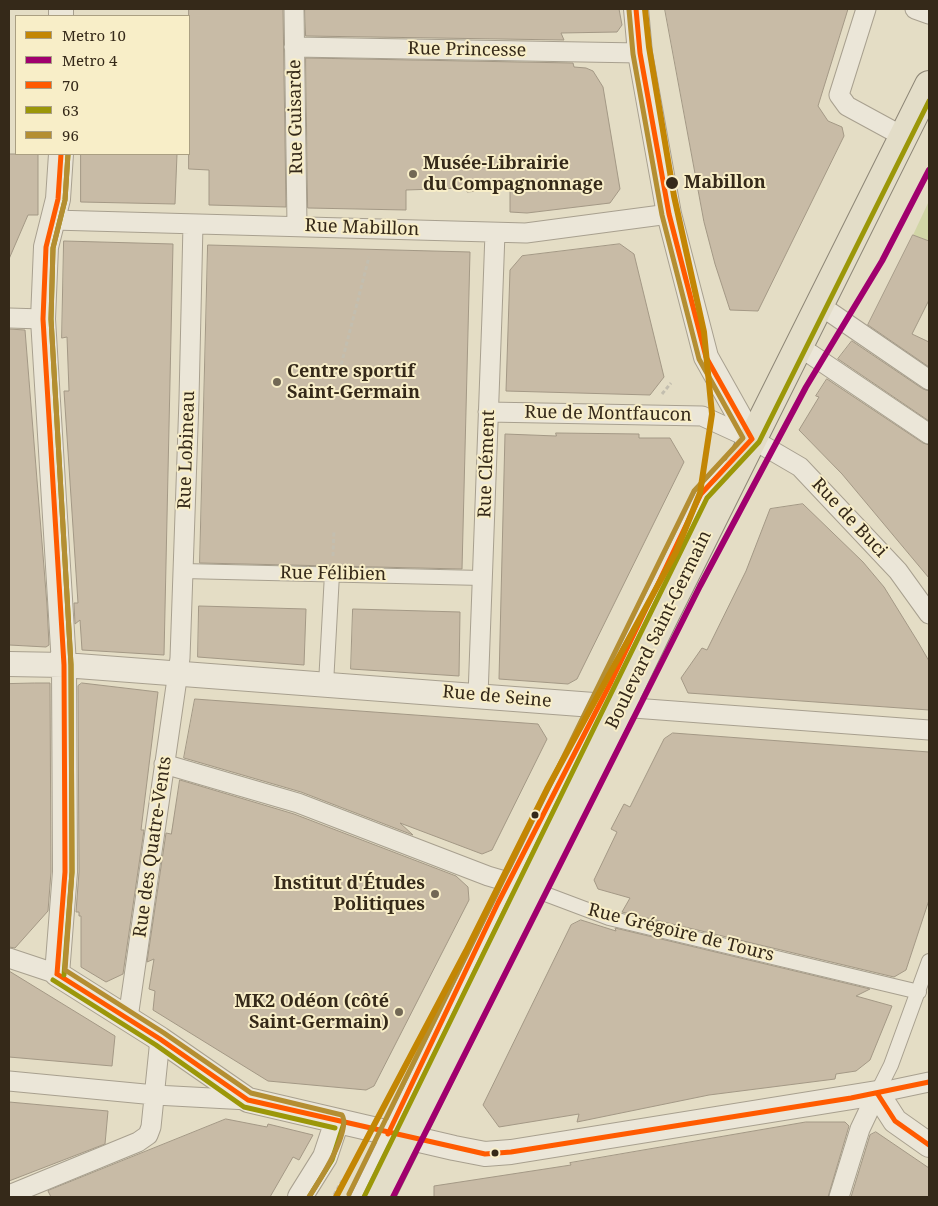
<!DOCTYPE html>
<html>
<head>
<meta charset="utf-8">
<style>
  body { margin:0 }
  #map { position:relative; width:938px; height:1206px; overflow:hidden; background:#e4ddc5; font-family:"Noto Serif",serif }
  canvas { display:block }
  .frame { position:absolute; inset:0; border:10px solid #352919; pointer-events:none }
  .legend { position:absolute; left:15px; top:15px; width:175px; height:140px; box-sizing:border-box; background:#f8eec8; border:1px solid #aa9f82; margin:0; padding:6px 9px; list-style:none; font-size:15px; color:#352919 }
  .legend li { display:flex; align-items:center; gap:10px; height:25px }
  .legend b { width:25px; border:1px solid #aa9f82 }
</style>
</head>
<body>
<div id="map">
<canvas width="938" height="1206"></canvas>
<div class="frame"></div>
<ul class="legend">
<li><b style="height:6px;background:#c38604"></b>Metro 10</li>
<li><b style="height:6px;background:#a0006e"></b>Metro 4</li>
<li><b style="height:6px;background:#ff5a00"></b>70</li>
<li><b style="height:6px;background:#9b9709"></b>63</li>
<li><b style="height:6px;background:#b48e32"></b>96</li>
</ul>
</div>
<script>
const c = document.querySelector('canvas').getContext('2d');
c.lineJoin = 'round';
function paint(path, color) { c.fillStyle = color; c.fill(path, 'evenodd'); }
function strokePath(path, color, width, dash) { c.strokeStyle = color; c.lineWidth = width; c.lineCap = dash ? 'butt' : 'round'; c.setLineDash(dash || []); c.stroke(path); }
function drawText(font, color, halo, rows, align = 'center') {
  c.font = font + ' "Noto Serif",serif'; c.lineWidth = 4; c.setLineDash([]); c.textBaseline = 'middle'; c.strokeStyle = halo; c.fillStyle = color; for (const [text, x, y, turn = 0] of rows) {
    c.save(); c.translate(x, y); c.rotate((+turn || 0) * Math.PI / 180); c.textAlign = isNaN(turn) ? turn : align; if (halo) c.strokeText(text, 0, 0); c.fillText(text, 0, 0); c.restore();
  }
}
paint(new Path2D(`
  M929,201V241L913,235Z`), '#d1d5a6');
const building = new Path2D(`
  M189,9H283L286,207L209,205V170L189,169Z
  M305,9H619L622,25L617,32L561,33L564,40L306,36Z
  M665,9H848L818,106L828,121L842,127L844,136L758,311L730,310L715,264L704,222Z
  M306,58L573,63L574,67L586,68L593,71L603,87L620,189L610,203L527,213L510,212V188L467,192L465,188L406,190V210L308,208Z
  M9,154H38V215H28L9,259Z
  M81,154H177L175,204L81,202Z
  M913,235L929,241V300L912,334L929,342V367L868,325Z
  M64,241L173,244L164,655L82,650L80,620L75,624L74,603H78L64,391H69L67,337L62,338Z
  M620,244L634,254L664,377L650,395L506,391L510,270L522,256Z
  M208,245L470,252L462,569L200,563Z
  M9,329L25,330L47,605L49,645L46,647L9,645Z
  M852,341L923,389L929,391V421L838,359Z
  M827,379L923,443L929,445V578L842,474L799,430L819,397L816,396Z
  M556,433L639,434V438H670L684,462L577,679L568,684L499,679L505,434L556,436Z
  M803,504L863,562L884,587L918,642L929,661V710L688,693L681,678L702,648L707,650L746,571L770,509Z
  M199,606L306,609L304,665L198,657Z
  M353,609L460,612L459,676L351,669Z
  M35,683H50L51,872L48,911L15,948L9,947V684Z
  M82,683L158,692L141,830H144L123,974L106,982L81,967V916H79V912H76L79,872L78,686Z
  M195,699L538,724L547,739L492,850L482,854L400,823L413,835L301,792L184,758Z
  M673,733L929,752V900L906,970L894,977L622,912L630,898L598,889L594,880L617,832L611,829L624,804L630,807L664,739Z
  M180,780L294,814L456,876L468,887L469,900L374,1086L366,1090L268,1081L153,1010L155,991L149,989L154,959L147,962L166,833L171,834Z
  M581,920L616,931L615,928L870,989L856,996L892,1006L870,1060L856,1071L836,1074L835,1079L709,1095L577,1122L579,1114L499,1127L483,1105L571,925Z
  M9,971L115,1036L112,1066L9,1057Z
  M9,1102L108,1111L105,1144L9,1181Z
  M226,1119L267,1127L268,1124L313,1135L299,1160L293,1157L270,1197H51L48,1191Z
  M806,1122H845L849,1126L828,1197H434V1186L571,1165L570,1163Z
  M876,1132L929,1168V1197H851L870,1135Z`);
paint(building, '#c8bba6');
strokePath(building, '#a39885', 1);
const service = new Path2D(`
  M356,1197L701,494L728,465`);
const pedestrian = new Path2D(`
  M183,571L482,578
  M326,684L332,574
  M532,889L609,918L919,992
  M877,1093L891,1065L929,961`);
const minor = new Path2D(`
  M294,9L297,225
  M866,9L839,95L847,106L904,137
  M915,9L929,14
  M294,47L640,53
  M53,220L526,233L669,214
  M821,306L929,380
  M9,318L43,319
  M800,347L929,434
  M488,412L702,416L752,439L800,467L898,571L929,614
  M478,696L495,233
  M620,707L929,730
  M164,764L298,803L488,876L532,889
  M9,958L57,974
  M128,1018L180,658L189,399L193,224
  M9,1081L155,1095L248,1100
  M9,1195L138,1142L148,1135L151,1127L160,1039
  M839,1197L860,1129L877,1093L929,1082`);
const tertiary = new Path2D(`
  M61,9V16
  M636,9L640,53L669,214L706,357L752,439
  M61,154L58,199L46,247L43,319L64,665L65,872L57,974L160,1039L248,1100L454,1148L485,1154L511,1152L877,1093L895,1121L929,1145
  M9,664L64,665L620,707
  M300,1197L325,1157L337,1121`);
const primary = new Path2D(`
  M380,1197L522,911L663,619L929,85`);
strokePath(service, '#a8a08f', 12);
strokePath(pedestrian, '#a8a08f', 16);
strokePath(minor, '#a8a08f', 21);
strokePath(tertiary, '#a8a08f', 26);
strokePath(primary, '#8d8676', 30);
strokePath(new Path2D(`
  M338,377L369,257
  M662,394L671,383
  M333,556L334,530
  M334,1195L343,1179`), '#c3beaf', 3, [4, 2.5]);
strokePath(service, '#ebe6d8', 10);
strokePath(pedestrian, '#ebe6d8', 14);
strokePath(minor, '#ebe6d8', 19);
strokePath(tertiary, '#ebe6d8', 24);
strokePath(primary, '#e3ddc8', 28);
strokePath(new Path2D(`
  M636,9L640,53L669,214L706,357L752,439
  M57,974L160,1039L248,1100L485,1154L511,1152L851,1098L929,1082
  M57,974L65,872L64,665L43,319L46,247L58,199L61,154
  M877,1093L895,1121L929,1145
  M388,1134L498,903L611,682L701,494L752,439`), '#ff5a00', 5);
strokePath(new Path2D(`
  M64,975L72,872L71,665L51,319L53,248L65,200L68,154
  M53,980L156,1045L244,1107L335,1128
  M309,1197L332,1160L344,1123
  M364,1197L707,498L759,442L929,101`), '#9b9709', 5);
strokePath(new Path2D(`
  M68,154L65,200L53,248L51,319L71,665L72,872L65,970L164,1033L251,1093L342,1115C352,1131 318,1183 309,1197
  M349,1194L694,491L743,438L699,359L662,215L633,54L629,10`), '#b48e32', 5);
strokePath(new Path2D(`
  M336,1197L466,951L547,789L676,552L700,493L712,414L704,332L674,196L649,47L645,9`), '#c38604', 6);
strokePath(new Path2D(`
  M393,1197L700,586L806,387L882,261L929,170`), '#a0006e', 6);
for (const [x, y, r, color] of [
  [413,174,5,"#726855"],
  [672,183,7,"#352919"],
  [277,382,5,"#726855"],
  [535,815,4.5,"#352919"],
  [435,894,5,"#726855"],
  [399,1012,5,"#726855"],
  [495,1153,4.5,"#352919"]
]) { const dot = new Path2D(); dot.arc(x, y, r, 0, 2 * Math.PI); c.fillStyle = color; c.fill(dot); strokePath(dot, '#f8eec8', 2); }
drawText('18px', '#352919', '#f8eec8', [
  ["Rue Princesse",467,50,1],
  ["Rue Guisarde",296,117,-91],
  ["Rue Mabillon",362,228,2],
  ["Rue de Montfaucon",608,414,1],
  ["Rue Lobineau",187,450,-88],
  ["Rue Clément",487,464,-88],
  ["Rue de Buci",849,518,47],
  ["Rue Félibien",333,574,1],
  ["Boulevard Saint-Germain",659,630,-64],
  ["Rue de Seine",497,697,5],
  ["Rue des Quatre-Vents",153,847,-82],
  ["Rue Grégoire de Tours",681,933,14]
]);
drawText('bold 18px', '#352919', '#f8eec8', [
  ["Musée-Librairie",423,164],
  ["du Compagnonnage",423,185],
  ["Centre sportif",287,372],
  ["Saint-Germain",287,393],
  ["Institut d'Études",425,884,"right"],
  ["Politiques",425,905,"right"],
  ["MK2 Odéon (côté",389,1002,"right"],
  ["Saint-Germain)",389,1023,"right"]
], 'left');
drawText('bold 18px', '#352919', '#f8eec8', [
  ["Mabillon",684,183]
], 'left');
</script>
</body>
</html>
